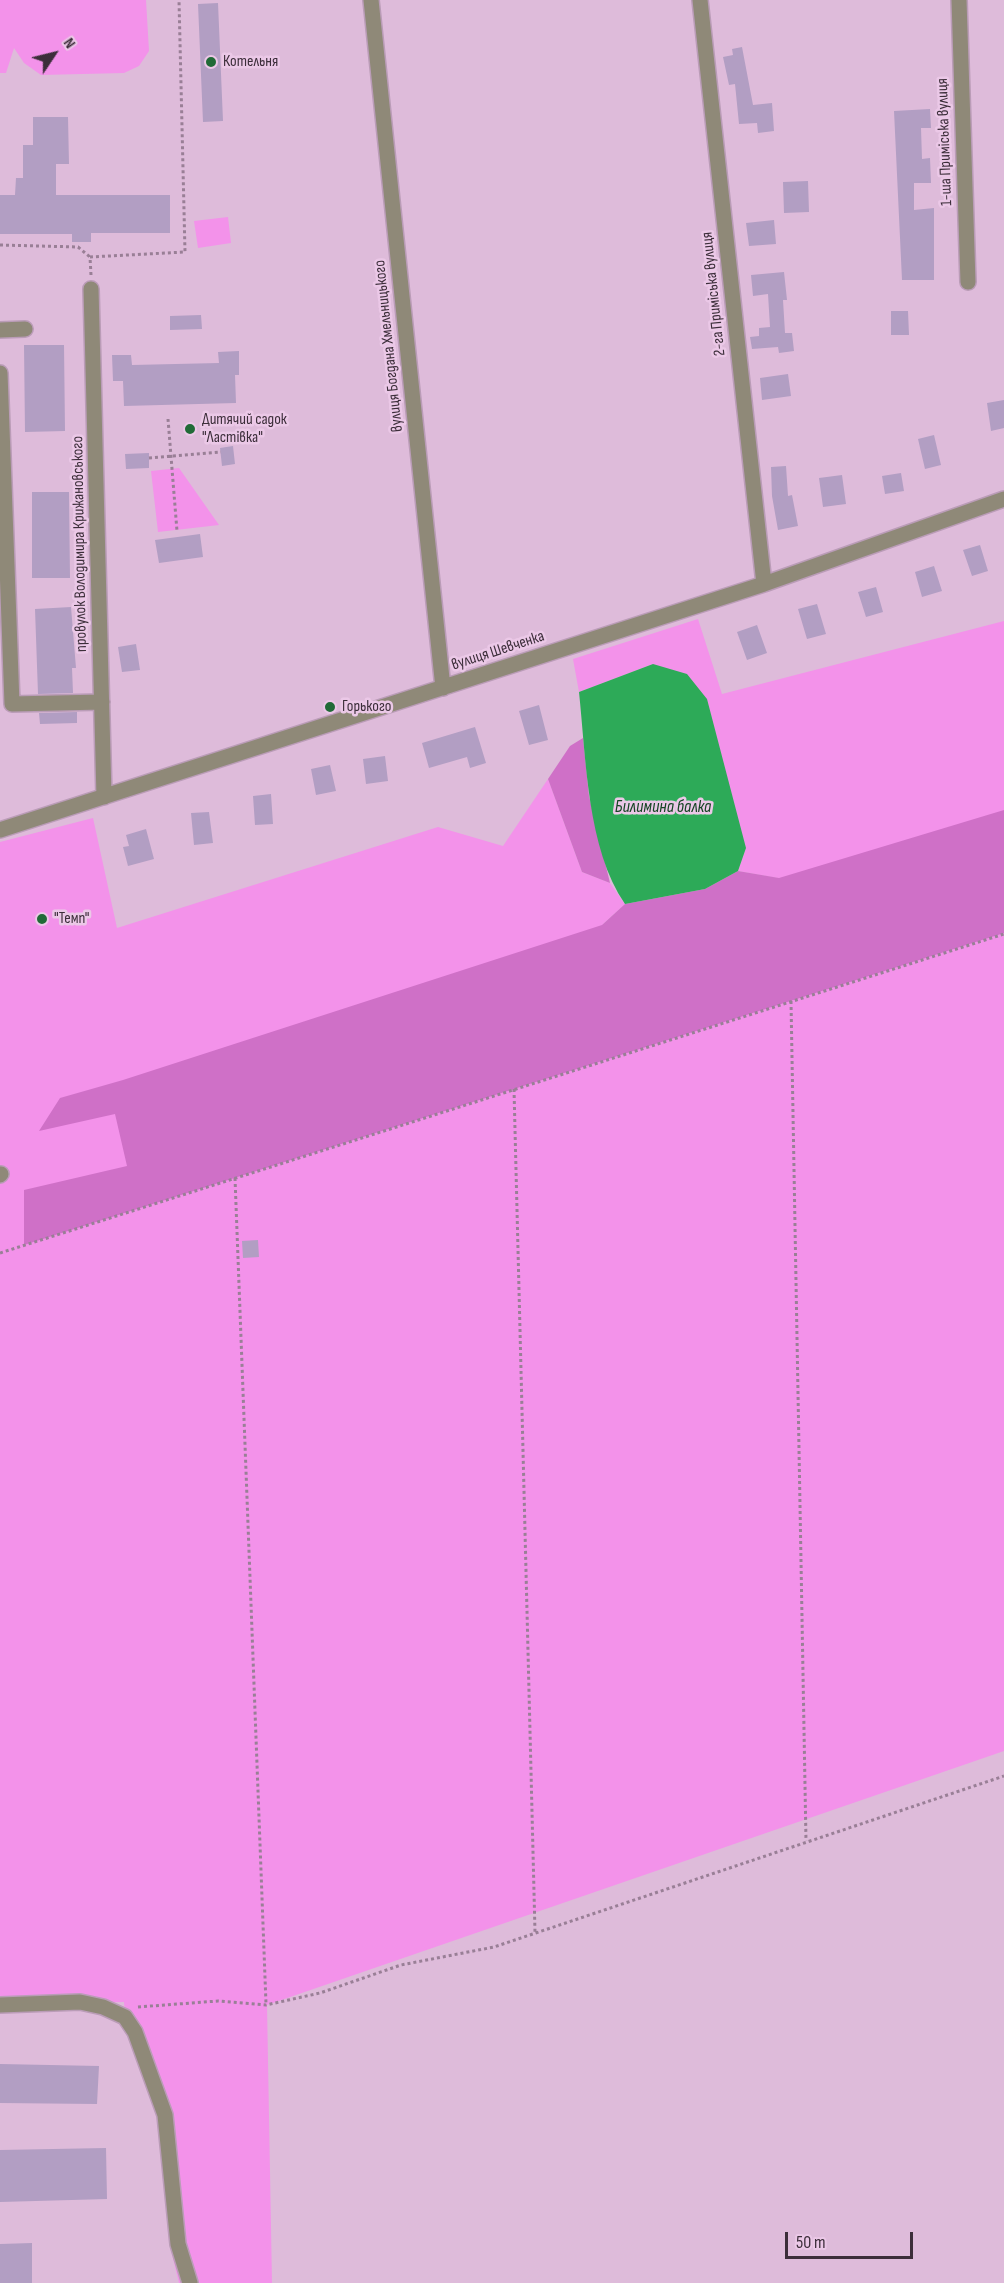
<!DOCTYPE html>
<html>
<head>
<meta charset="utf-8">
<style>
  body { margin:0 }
  #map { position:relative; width:1004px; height:2283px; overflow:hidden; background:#debbda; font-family:"Sofia Sans Condensed",sans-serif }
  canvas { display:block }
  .north { position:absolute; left:24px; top:24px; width:60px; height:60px; -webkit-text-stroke:4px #ebc8e7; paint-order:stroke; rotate:55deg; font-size:16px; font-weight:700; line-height:24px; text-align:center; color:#3c2e3a }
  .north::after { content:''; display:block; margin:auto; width:21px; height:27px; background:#3c2e3a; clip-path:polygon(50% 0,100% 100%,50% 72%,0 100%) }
  .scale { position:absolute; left:785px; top:2232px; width:128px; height:27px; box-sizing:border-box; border:3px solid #3c2e3a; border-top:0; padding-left:8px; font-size:18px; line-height:21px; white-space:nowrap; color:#3c2e3a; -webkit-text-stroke:4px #ebc8e7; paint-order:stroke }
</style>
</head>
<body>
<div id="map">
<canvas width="1004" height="2283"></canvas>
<div class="north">N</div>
<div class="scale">50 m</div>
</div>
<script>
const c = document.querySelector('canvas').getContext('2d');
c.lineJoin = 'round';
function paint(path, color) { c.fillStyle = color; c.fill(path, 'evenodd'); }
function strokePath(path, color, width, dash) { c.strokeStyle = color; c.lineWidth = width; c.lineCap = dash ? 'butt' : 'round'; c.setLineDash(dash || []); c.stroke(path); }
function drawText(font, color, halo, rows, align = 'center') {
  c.font = font + ' "Sofia Sans Condensed",sans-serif'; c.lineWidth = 5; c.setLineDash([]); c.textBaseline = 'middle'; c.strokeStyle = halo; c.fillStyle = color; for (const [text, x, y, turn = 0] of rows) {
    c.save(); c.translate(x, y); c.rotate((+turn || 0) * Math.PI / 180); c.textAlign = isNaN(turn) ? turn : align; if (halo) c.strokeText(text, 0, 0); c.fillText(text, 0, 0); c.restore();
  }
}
paint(new Path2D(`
  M0,0H146L149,51L139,66L124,73L41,75L24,63L14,48L6,73H0Z
  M228,217L231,243L198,248L194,221Z
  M179,468L219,525L158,532L151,471Z
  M698,619L722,694L1004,621V1751L267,2005L272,2283H179L169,2242L165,2115L125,2017L124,2002L0,2005V842L93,818L117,928L438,827L503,846L548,779L582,872L610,883L625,904L603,924L777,878L738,871L746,848L653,664L579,692L573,659Z`), '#f392ea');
paint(new Path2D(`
  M583,738L589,796L610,883L582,872L548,779L570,746Z
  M1004,810V933L24,1245V1190L127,1166L115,1114L39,1131L60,1098L123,1080L602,925L625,904L705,889L738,871L779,878Z`), '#cf70c7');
paint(new Path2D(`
  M653,664L687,674L707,699L746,848L738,871L705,889L625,904C587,849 586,758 579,692Z`), '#2daa58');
paint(new Path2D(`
  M218,3L223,121L203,122L198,4Z
  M742,47L753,105L772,103L774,131L758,133L757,123L739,124L735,84L729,85L723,57L733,55L732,49Z
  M930,109L931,128H921L922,159L930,158L931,183H914V210L934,208V280H902L894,111Z
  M33,117H68L69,164H56V195H170V233H91V242H72V234H0V195H15L16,178H23V145H33Z
  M808,181L809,212L784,213L783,182Z
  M774,220L776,244L749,246L746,223Z
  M784,272L787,300H783L785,333H792L794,351L779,353L778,347L752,349L750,337L759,336V328L770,327L768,294L753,296L751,275Z
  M891,311H908L909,335H891Z
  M201,315L202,329L170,330V316Z
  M24,345H64L65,431L25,432Z
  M239,351V375H235L236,403L124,406L123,381H113L112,355H131L132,365L219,363L218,352Z
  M788,374L791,396L762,400L760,378Z
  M1004,400V428L991,431L987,403Z
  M934,435L941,465L925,469L918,439Z
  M233,446L235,464L222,466L220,448Z
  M149,453V468L126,469L125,454Z
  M786,466L788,496L792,495L798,526L778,530L772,496L771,467Z
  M901,473L904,491L885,494L882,476Z
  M842,475L846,504L823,507L819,478Z
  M32,492H69L70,578H32Z
  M200,534L203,557L159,563L155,540Z
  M980,545L988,571L972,576L963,550Z
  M934,566L942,591L922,597L915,572Z
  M876,587L883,612L866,617L858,592Z
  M817,604L826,634L807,639L798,609Z
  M71,607L76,668H72L73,693L38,694L35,609Z
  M757,625L767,653L747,660L737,632Z
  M136,644L140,670L122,672L118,647Z
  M539,705L548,740L529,745L519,711Z
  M77,712V723L40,724L39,713Z
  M475,727L486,763L470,768L467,757L429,768L422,743Z
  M385,756L388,781L366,784L363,759Z
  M330,765L336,791L316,795L311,769Z
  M271,794L273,824L255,825L253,796Z
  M209,812L213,843L194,845L191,813Z
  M146,829L154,859L128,866L123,847L129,846L126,835Z
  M258,1240L259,1257L243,1258L242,1241Z
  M0,2064L99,2066L97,2104L0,2103Z
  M106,2148L107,2199L0,2202V2150Z
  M32,2243V2283H0V2244Z`), '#b29ec3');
const minor = new Path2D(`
  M371,0L443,688
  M700,0L764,584
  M959,0L968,282
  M91,289L104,797
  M0,330L25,329
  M0,373L12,704L102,702
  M0,830L764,584L1004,499
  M0,1175L1,1174
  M0,2005L80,2002L103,2007L125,2017L135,2032L165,2115L178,2244L190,2283`);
strokePath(minor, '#ba9cb7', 18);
strokePath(new Path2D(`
  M0,245L78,247L90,257
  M91,275L90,257L185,252L179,0
  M168,419L177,531
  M149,458L221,452
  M791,1001L806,1841
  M514,1089L535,1932
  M235,1178L266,2004
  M0,1253L1004,934
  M138,2007L218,2001L266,2005L320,1993L401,1965L494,1947L1004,1776`), '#997f96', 3, [3, 3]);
strokePath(minor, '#8f8978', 15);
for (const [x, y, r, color] of [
  [211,62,6,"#206a37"],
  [190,429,6,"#206a37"],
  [330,707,6,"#206a37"],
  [42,919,6,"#206a37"]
]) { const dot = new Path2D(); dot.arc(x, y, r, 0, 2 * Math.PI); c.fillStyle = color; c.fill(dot); strokePath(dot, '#ebc8e7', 2); }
drawText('16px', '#3c2e3a', '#ebc8e7', [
  ["Котельня",223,62],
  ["Дитячий садок",202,420],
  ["\"Ластівка\"",202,438],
  ["Горького",342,707],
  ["\"Темп\"",54,919]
], 'left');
drawText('16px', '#3c2e3a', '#ebc8e7', [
  ["1-ша Приміська вулиця",945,142,-92],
  ["2-га Приміська вулиця",714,294,-96],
  ["вулиця Богдана Хмельницького",389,346,-96],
  ["провулок Володимира Крижановського",80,544,-91],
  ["вулиця Шевченка",498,651,-18]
]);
drawText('italic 18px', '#164524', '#ebc8e7', [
  ["Билимина балка",663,807]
]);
</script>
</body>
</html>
